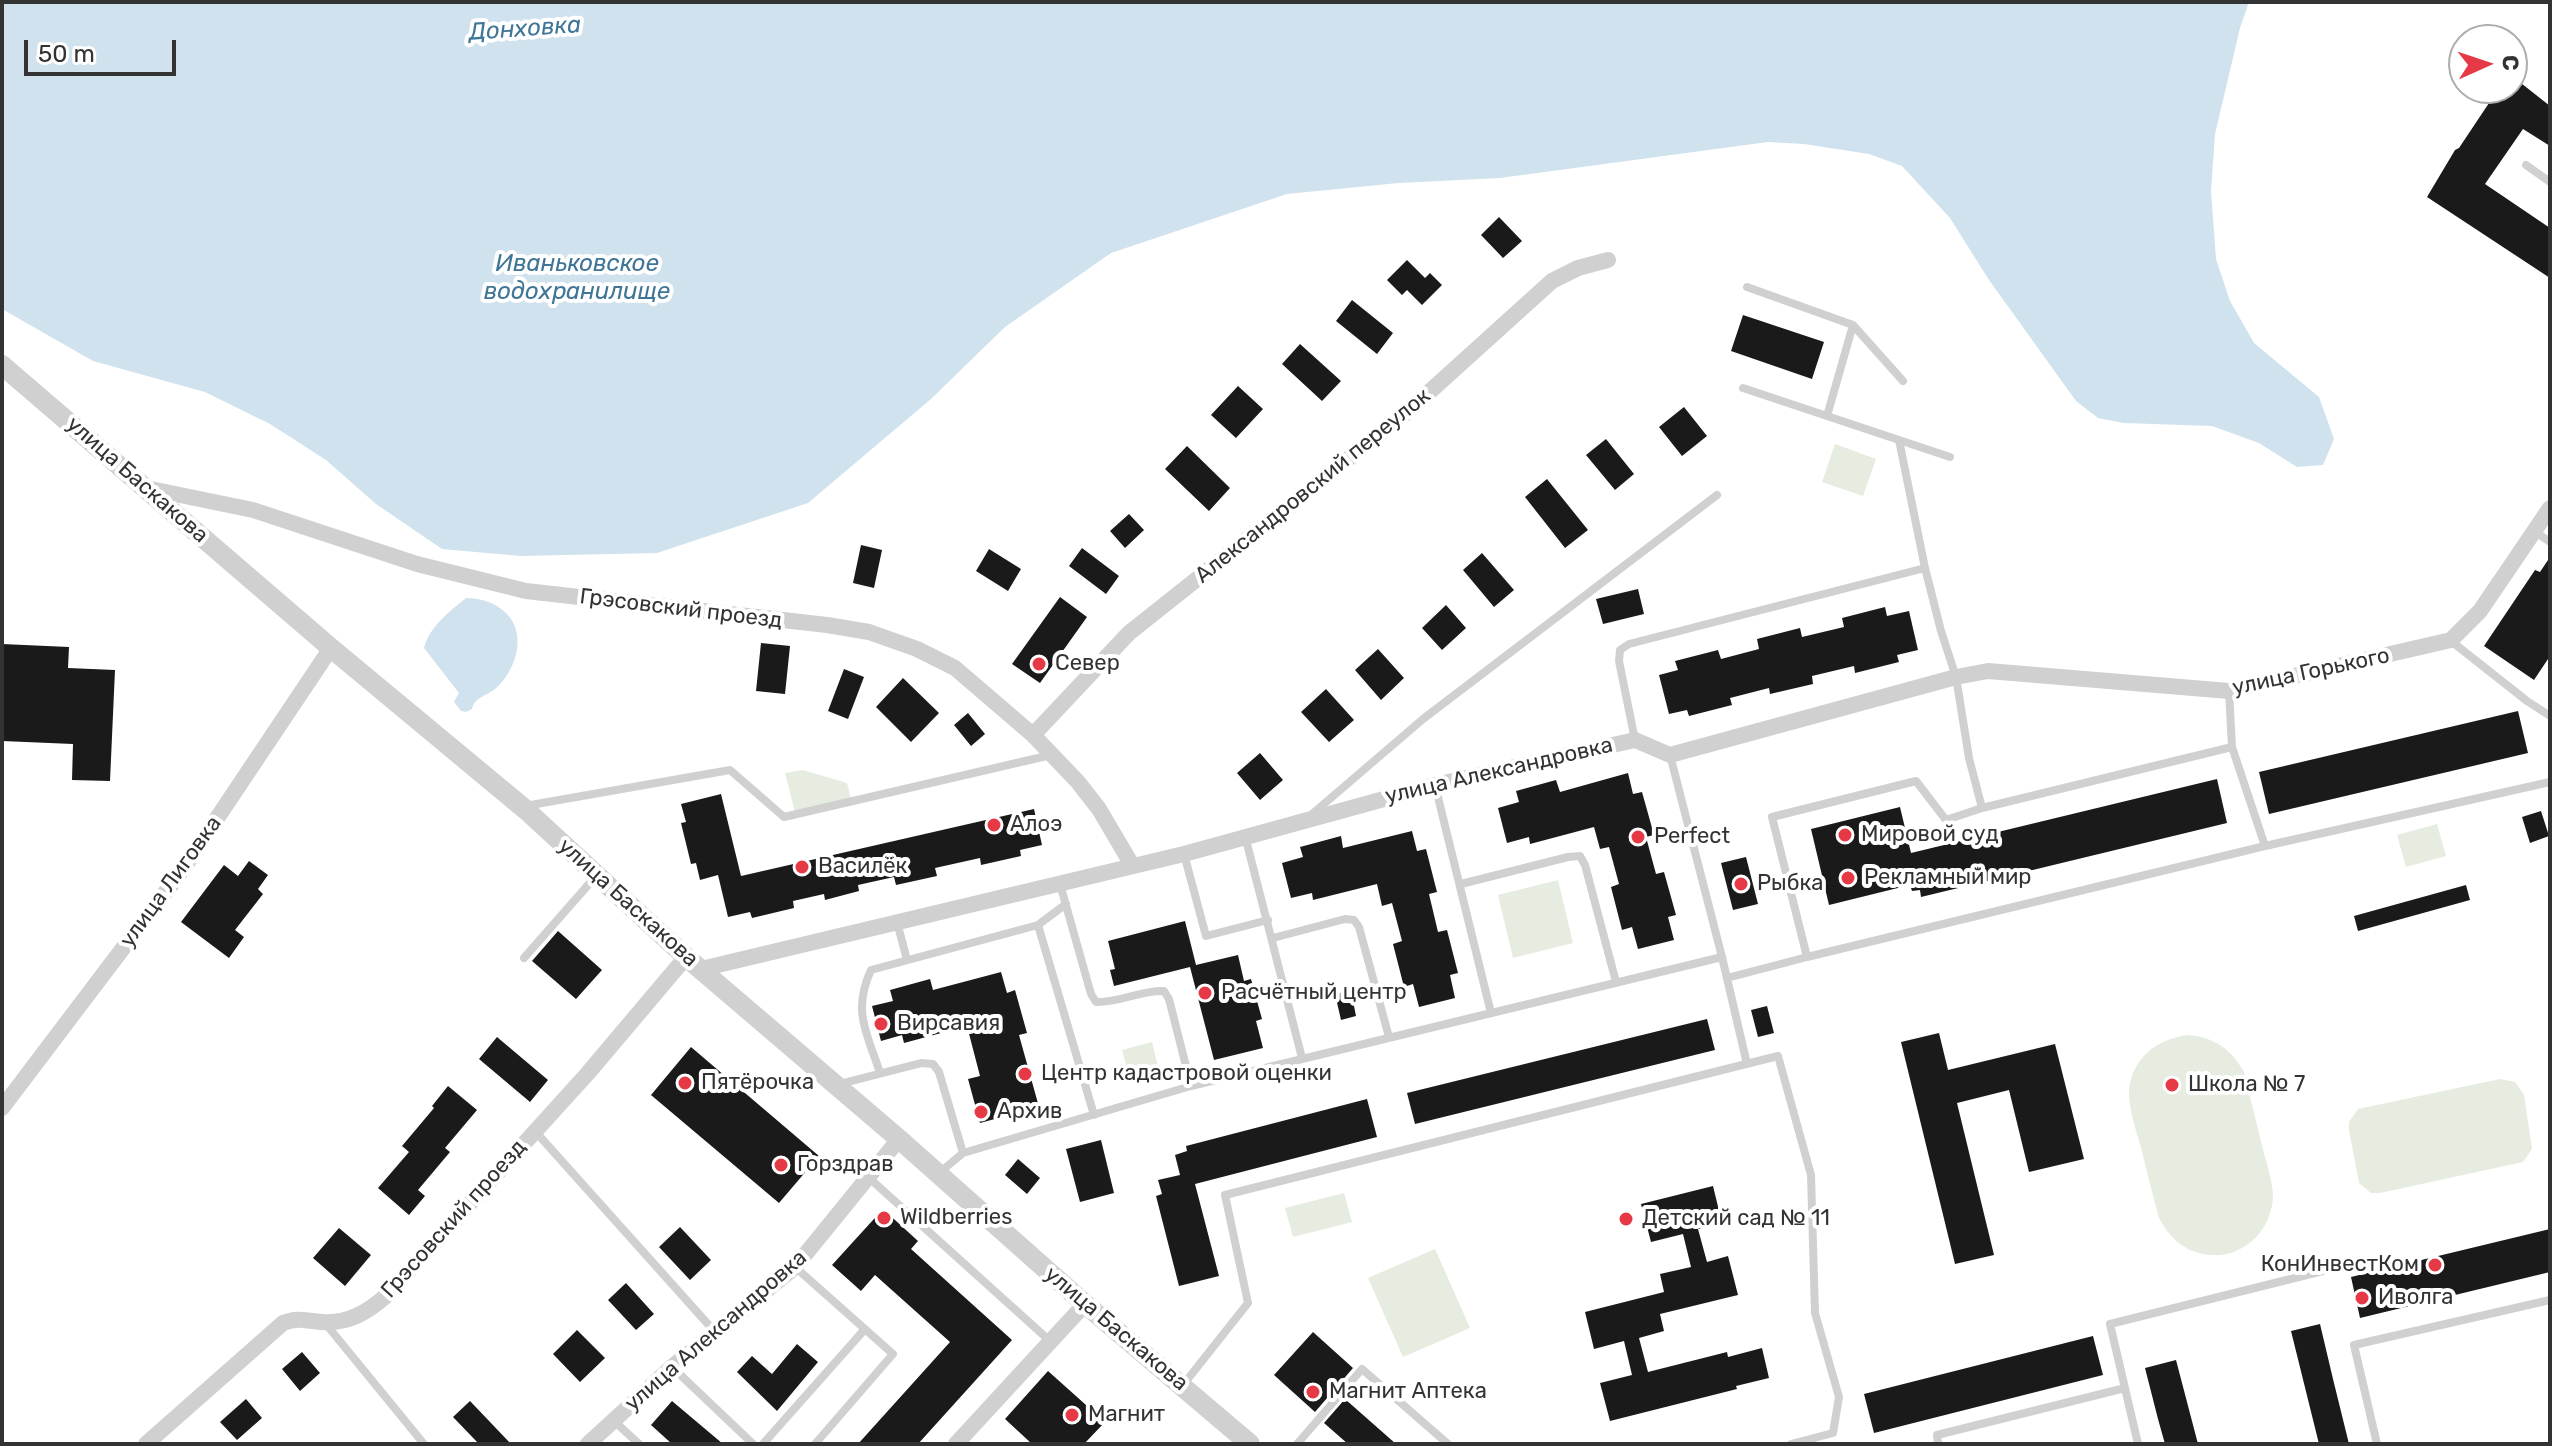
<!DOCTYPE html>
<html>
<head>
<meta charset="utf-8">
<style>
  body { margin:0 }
  #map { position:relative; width:2552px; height:1446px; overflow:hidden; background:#fff; font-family:Rubik,sans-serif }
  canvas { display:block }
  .frame { position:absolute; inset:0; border:4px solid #333; pointer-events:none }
  .north { position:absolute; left:2448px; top:24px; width:80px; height:80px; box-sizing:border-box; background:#fff; border:2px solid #adadad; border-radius:50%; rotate:87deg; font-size:22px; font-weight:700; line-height:32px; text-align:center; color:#333 }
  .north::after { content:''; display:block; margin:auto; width:28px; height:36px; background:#e63946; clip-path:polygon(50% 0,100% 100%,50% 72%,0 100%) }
  .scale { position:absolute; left:24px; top:40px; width:152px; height:36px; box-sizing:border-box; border:4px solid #333; border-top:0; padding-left:10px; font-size:24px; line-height:28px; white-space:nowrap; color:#333; -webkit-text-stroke:6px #fff; paint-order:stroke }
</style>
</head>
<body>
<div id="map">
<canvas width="2552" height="1446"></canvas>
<div class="frame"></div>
<div class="north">С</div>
<div class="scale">50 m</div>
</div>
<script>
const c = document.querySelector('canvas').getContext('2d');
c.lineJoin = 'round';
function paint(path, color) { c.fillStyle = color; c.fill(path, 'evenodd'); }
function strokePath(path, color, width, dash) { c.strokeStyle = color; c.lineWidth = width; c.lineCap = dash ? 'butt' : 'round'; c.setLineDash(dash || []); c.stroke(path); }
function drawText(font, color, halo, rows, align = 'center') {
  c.font = font + ' Rubik,sans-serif'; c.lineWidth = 8; c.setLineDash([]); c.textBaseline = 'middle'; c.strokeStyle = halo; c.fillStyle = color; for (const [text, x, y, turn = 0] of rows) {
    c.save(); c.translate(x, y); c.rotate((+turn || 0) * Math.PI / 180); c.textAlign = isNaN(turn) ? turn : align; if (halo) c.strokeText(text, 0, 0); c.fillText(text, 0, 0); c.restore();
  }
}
paint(new Path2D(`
  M1835,444L1876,459L1863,496L1822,482Z
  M803,770L847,783L851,799L795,812L785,773Z
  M2437,824L2446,856L2406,867L2397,835Z
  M1558,880L1573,943L1513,958L1498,895Z
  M2189,1035C2215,1038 2231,1049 2244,1072C2250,1098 2257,1124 2263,1150C2267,1165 2273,1182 2273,1198C2272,1214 2264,1231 2252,1241C2240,1251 2227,1256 2212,1255C2187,1254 2170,1239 2159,1218C2153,1196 2147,1173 2142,1151C2137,1133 2130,1114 2129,1095C2129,1060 2157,1038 2189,1035Z
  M1152,1042L1160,1075L1131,1083L1122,1050Z
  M2500,1079L2515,1082L2524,1095L2532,1149L2523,1162L2380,1193H2371L2359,1183L2349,1130V1122L2358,1109Z
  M1344,1193L1352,1222L1293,1237L1285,1208Z
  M1435,1249L1470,1328L1403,1357L1368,1278Z`), '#e6ecdf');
paint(new Path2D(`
  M2,2H2249L2240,28L2215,134L2211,191L2216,259L2230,301L2254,343L2319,397L2334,439L2323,465L2297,467L2259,443L2212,426L2124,423L2098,418L2076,401L1989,280L1950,218L1902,166L1869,154L1804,144L1768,142L1500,178L1398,183L1287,194L1111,253L1005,327L931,399L808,503L657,553L521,556L442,549L376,504L326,460L270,424L205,392L93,361L2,309Z
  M466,598C482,598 496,603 507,614C527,635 516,671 495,689C486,696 475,697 472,709L466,712L461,711L454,702L459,693L424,648C430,626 448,613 466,598Z`), '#cfe2ee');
paint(new Path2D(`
  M2512,76L2550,106V146L2523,129L2485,184L2550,228V278L2427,197L2455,150L2459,148L2499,88H2512Z
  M1499,217L1522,241L1503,258L1481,235Z
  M1407,260L1425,278L1430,273L1442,285L1422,305L1407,290L1402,295L1387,280Z
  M1352,300L1393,333L1377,354L1336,321Z
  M1743,315L1824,342L1812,379L1731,351Z
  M1300,344L1341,381L1322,401L1282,364Z
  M1238,386L1263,409L1236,438L1211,415Z
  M1684,407L1707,436L1682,456L1659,427Z
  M1606,439L1634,474L1615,490L1586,455Z
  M1187,446L1230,488L1209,511L1165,469Z
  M1547,479L1588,530L1565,548L1525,497Z
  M1129,514L1144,530L1125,548L1110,531Z
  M861,545L882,550L874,588L853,583Z
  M1082,548L1119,576L1106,594L1069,566Z
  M989,549L1021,569L1008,591L976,571Z
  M1482,553L1514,590L1494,607L1463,570Z
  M2550,557V656L2534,680L2484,646L2535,570L2540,572Z
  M1638,589L1644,614L1603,624L1596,599Z
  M1060,597L1087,617L1040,683L1012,664Z
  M1446,605L1466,628L1442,650L1422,628Z
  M1885,607L1887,616L1909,611L1918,650L1897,655L1899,662L1855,673L1854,666L1812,676L1813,684L1770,694L1769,688L1730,698L1732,705L1689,716L1687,710L1669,714L1659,675L1678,670L1675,661L1718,650L1721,659L1759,649L1757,639L1800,628L1802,637L1844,627L1842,618Z
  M761,643L790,646L785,694L756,691Z
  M2,644L69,647L68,668L115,670L110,781L72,780L73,744L2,741Z
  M1378,649L1404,678L1381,700L1355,670Z
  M844,669L864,677L848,719L828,711Z
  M903,678L939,713L911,742L876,707Z
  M1326,689L1354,720L1329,742L1301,712Z
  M2518,711L2528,753L2269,814L2259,772Z
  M968,713L985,734L971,746L954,725Z
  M1260,753L1283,780L1260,800L1237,773Z
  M1628,773L1633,794L1642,792L1654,835L1646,837L1656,874L1664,872L1676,915L1668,917L1674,940L1638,949L1632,927L1622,930L1611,887L1619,884L1609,847L1600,849L1594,827L1530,844L1529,837L1507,843L1498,808L1519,802L1516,791L1556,780L1560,792Z
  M2217,779L2227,823L1921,897L1920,890L1912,891L1910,885L1829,905L1811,829L1900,807L1911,853Z
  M721,794L741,876L1034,809L1042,845L1020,850L1021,856L981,865L980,858L935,868L937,876L896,885L894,877L858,885L859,891L825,900L824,894L793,901L794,908L752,918L750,912L728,917L718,875L700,880L696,863L691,864L681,823L686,822L681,804Z
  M2541,811L2549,836L2530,843L2522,817Z
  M1412,831L1417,851L1426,849L1437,892L1429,894L1438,932L1447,930L1458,973L1450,975L1455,998L1419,1007L1413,984L1404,987L1393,944L1402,941L1392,903L1382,906L1377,884L1313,900L1312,893L1291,898L1282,863L1303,857L1300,847L1341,836L1343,848Z
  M1746,857L1758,904L1733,910L1721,863Z
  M249,861L268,875L258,889L263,894L235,930L244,937L229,958L181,922L224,865L238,876Z
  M2466,885L2470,900L2358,931L2354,916Z
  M1185,921L1196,965L1238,955L1244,981L1251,979L1262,1019L1256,1021L1263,1048L1214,1060L1190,967L1114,986L1110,970L1115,969L1108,941Z
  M558,931L602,970L576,999L532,961Z
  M1001,972L1007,993L1015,990L1027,1033L1019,1035L1039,1107L980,1123L968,1079L980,1076L967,1026L904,1043L902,1035L881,1041L872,1006L893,1001L890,990L930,979L933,990Z
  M1351,991L1356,1016L1341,1020L1335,994Z
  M1767,1006L1774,1033L1758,1037L1751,1010Z
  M1707,1019L1715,1050L1415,1124L1407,1093Z
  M1939,1033L1948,1070L2055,1044L2084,1159L2029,1172L2009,1090L1957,1103L1994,1255L1955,1264L1901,1042Z
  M497,1037L548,1080L530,1102L479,1059Z
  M691,1047L819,1156L779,1203L651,1095Z
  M448,1086L477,1110L445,1148L450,1152L418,1190L425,1196L409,1215L378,1188L409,1152L402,1146L434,1108L432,1106Z
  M1367,1099L1377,1137L1195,1184L1219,1276L1179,1286L1156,1196L1162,1194L1158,1180L1180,1175L1175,1155L1187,1151L1186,1146Z
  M1101,1140L1114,1193L1080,1202L1066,1149Z
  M1018,1159L1040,1178L1027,1194L1005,1175Z
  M1713,1186L1722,1223L1698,1229L1707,1262L1728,1256L1738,1295L1660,1314L1664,1331L1639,1338L1648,1372L1727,1352L1728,1357L1762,1348L1769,1378L1736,1386L1737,1389L1610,1421L1600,1383L1632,1375L1624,1341L1594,1349L1585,1312L1664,1292L1660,1274L1691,1267L1683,1234L1651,1242L1641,1204Z
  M883,1209L918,1241L911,1249L1012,1340L918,1444H858L950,1342L875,1275L861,1291L832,1265Z
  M680,1227L711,1260L690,1280L659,1247Z
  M339,1228L371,1255L345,1286L313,1258Z
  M2550,1229V1272L2360,1318L2351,1277Z
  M626,1283L654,1314L636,1330L608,1300Z
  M2320,1324L2333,1379L2349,1444H2319L2291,1331Z
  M577,1330L605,1358L580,1382L553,1354Z
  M1313,1332L1353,1368L1315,1412L1274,1375Z
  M2093,1336L2103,1375L1874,1433L1864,1394Z
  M797,1344L818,1362L777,1411L737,1372L752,1356L772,1374Z
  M302,1352L320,1373L300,1391L282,1369Z
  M2176,1360L2198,1444H2165L2158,1419L2145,1368Z
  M1048,1371L1105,1422L1084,1444H1032L1005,1419Z
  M246,1399L262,1418L237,1440L220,1422Z
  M1345,1399L1396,1444H1348L1324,1423Z
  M470,1401L511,1444H479L453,1417Z
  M672,1401L723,1444H672L651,1425Z`), '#1a1a1a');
strokePath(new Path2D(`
  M2526,165L2550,182
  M1747,287L1853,325L1827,416
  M1853,325L1903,381
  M1743,388L1899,440L1925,568
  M1899,440L1950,457
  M2534,531L2550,542
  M2451,641L2527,701L2550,716
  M2229,691L2232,747L2265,846
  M1635,740L1619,661L1620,650L1629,644L1925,568L1941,631L1956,677L1969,758L1982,808
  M1435,785L1491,1013
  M525,806L730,770L784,817L1051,755
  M1311,815L1423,719L1717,495
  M1245,836L1302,1058
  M1184,854L1206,936L1268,920
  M1060,884L1091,994L1096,1002C1119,1003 1141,990 1164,991L1169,999L1191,1086
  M1461,884L1568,857L1580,856L1585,865L1616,982
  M897,922L907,960
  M1038,925L1094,1115
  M1273,938L1345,919L1354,920L1359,927L1389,1037
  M1722,957L1747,1064
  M1807,957L2265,846L2550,782
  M524,958L596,876
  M1727,978L1807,957L1772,817L1916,781L1946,820L1982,808L2232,747
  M880,1073C867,1033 852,1011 871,970L1038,925L1066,904
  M839,1084L921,1063L933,1064L939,1072L963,1153
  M534,1130L715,1332
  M939,1173L963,1153L1191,1086L1722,957L1670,755
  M868,1177L1050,1341
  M795,1267L893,1354L815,1444
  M325,1323L424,1444
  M672,1367L753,1444
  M1183,1385L1248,1303L1225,1195L1778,1056L1811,1175L1815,1313L1839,1397L1833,1433L1791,1444
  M614,1421L639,1444
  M763,1444L865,1329
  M1297,1444L1362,1369L1448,1444
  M1938,1444L1937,1435L2125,1388
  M2138,1444L2110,1324L2335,1268
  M2377,1444L2354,1345L2550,1300`), '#d0d0d0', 8);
strokePath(new Path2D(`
  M146,488L253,510L417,564L526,591L827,625L869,632L917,649L955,668L1033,735L1078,782L1099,809L1132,865
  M1033,735L1129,633L1406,413L1552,281L1578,268L1608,260
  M701,969L1184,854L1435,785L1635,740L1670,755L1956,677L1988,671L2229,691L2451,640L2480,611L2550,508
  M2,1108L183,869L331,648
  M146,1444L283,1323C300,1317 305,1321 322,1322C348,1324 368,1312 387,1295L588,1073L686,957
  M588,1444L672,1367L795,1267L899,1139
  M956,1444L1085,1304`), '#d0d0d0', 16);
strokePath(new Path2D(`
  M2,365L331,648L526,810L686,957L899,1139L1085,1304L1250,1444`), '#d0d0d0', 20);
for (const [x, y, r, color] of [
  [1039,664,8,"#e63946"],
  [994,825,8,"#e63946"],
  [1845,835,8,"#e63946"],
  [1638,837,8,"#e63946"],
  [802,867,8,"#e63946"],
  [1848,878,8,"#e63946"],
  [1741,884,8,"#e63946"],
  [1205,993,8,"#e63946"],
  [881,1024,8,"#e63946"],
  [1025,1074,8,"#e63946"],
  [685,1083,8,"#e63946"],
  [2172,1085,8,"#e63946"],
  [981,1112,8,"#e63946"],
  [781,1165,8,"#e63946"],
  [884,1218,8,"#e63946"],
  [1626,1219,8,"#e63946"],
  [2435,1265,8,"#e63946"],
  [2362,1298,8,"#e63946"],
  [1313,1392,8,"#e63946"],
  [1072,1415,8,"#e63946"]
]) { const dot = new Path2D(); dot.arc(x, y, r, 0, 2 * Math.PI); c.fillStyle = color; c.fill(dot); strokePath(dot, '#fff', 3); }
drawText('22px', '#333', '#fff', [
  ["улица Баскакова",137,480,41],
  ["Александровский переулок",1313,486,-39],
  ["Грэсовский проезд",681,609,7],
  ["улица Горького",2311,672,-12],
  ["улица Александровка",1499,771,-13],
  ["улица Лиговка",171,882,-54],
  ["улица Баскакова",628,903,42],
  ["Грэсовский проезд",454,1219,-48],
  ["улица Баскакова",1116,1329,40],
  ["улица Александровка",716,1331,-41]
]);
drawText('22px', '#333', '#fff', [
  ["Север",1055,664],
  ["Алоэ",1010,825],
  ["Мировой суд",1861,835],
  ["Perfect",1654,837],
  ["Василёк",818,867],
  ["Рекламный мир",1864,878],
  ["Рыбка",1757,884],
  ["Расчётный центр",1221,993],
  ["Вирсавия",897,1024],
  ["Центр кадастровой оценки",1041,1074],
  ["Пятёрочка",701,1083],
  ["Школа № 7",2188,1085],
  ["Архив",997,1112],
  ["Горздрав",797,1165],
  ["Wildberries",900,1218],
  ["Детский сад № 11",1642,1219],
  ["КонИнвестКом",2419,1265,"right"],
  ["Иволга",2378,1298],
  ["Магнит Аптека",1329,1392],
  ["Магнит",1088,1415]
], 'left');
drawText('italic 24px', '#3f7597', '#fff', [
  ["Донховка",525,29,-4],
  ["Иваньковское",577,264],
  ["водохранилище",577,292]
]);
</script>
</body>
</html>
